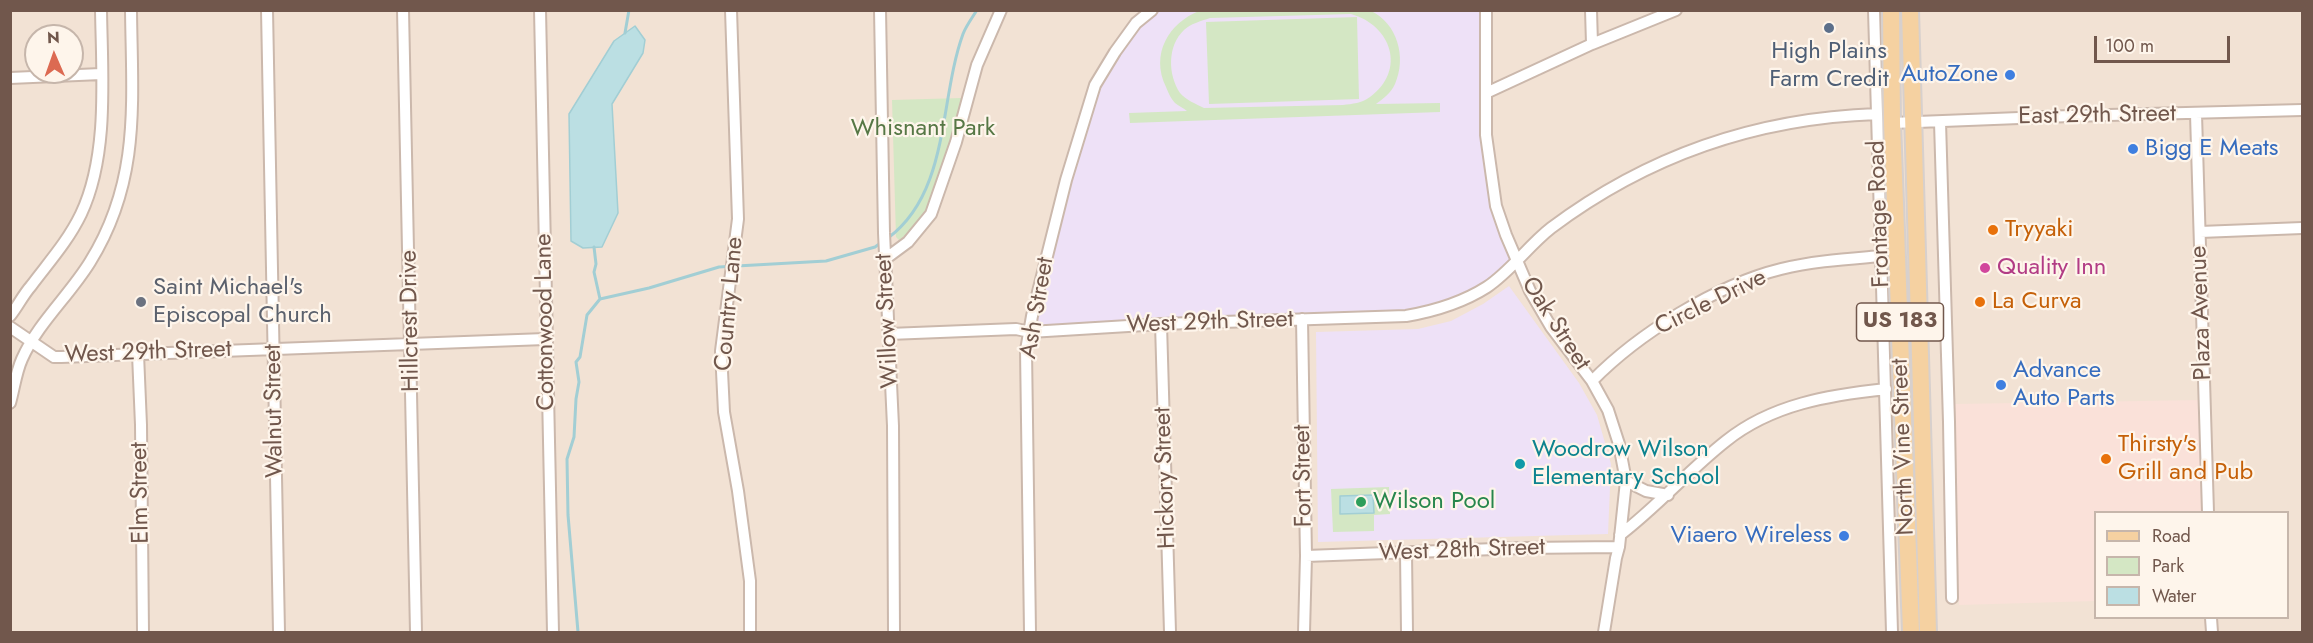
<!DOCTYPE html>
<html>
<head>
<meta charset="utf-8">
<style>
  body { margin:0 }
  #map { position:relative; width:2313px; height:643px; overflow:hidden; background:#fbf1e5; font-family:Jost,sans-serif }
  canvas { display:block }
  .frame { position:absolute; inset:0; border:12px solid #71574c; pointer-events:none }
  .legend { position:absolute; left:2094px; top:511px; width:195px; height:108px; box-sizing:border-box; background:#fef5eb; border:2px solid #c6b6ab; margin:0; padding:8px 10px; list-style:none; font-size:18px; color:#71574c }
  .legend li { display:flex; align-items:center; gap:12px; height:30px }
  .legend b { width:30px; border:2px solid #c6b6ab }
  .north { position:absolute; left:24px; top:24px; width:60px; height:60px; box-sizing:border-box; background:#fef5eb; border:2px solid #c6b6ab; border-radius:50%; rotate:358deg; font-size:16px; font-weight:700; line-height:24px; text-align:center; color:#71574c }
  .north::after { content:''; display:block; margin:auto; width:21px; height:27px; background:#dc6a52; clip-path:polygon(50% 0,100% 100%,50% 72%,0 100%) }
  .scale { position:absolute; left:2094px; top:36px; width:136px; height:27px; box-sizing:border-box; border:3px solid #71574c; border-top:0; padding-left:8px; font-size:18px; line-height:21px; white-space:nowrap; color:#71574c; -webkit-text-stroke:4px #fef5eb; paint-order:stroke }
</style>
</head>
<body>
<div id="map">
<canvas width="2313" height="643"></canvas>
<div class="frame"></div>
<ul class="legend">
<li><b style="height:8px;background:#f5d1a1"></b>Road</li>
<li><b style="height:16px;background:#d4e7c4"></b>Park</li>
<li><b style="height:16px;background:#bbdfe3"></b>Water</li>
</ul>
<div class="north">N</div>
<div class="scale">100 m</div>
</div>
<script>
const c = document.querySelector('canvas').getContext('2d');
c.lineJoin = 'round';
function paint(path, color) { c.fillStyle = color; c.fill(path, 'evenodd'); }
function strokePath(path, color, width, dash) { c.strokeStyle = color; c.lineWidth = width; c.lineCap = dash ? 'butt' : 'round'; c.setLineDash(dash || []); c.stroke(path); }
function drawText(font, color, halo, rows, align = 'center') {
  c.font = font + ' Jost,sans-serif'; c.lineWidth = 4.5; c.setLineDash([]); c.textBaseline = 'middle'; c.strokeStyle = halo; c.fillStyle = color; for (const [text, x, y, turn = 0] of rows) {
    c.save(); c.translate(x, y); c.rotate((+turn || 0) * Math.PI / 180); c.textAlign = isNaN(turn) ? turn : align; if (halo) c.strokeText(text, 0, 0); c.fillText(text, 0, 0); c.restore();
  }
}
paint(new Path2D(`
  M10,11H2302V632H11ZM36,36H72V72H36ZM2096,512H2288V618H2096Z`), '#f2e2d4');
paint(new Path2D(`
  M2203,400L2205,512H2096L2095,601L1959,605L1955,404Z`), '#fae1d9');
paint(new Path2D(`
  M1152,11H1486V135L1494,184L1516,260L1489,286L1435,311L1030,332L1095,85L1115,52Z
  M1509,286L1579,383L1597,415L1611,464L1608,534L1318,542L1316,332L1418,329L1451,321L1483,304Z`), '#eee1f7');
paint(new Path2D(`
  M1199,11H1371C1397,23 1407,57 1395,84C1391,93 1383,99 1376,104L1440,103V112L1130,123L1129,113L1187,111C1184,108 1178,106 1175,103C1171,99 1168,92 1166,87C1150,54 1169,23 1199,11ZM1351,14C1391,25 1407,70 1370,97C1362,103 1352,104 1343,105L1204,108C1196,104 1186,100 1180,93C1168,75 1167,46 1184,30C1190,24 1201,21 1210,18Z
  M1357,17L1359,99L1209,104L1206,22Z
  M962,98C949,143 940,212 899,240L896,237L892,100Z
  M1389,487L1390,514L1374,515V531L1333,532L1331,489Z`), '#d4e7c4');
const water = new Path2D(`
  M635,26L645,40L643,53L612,104L618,213L602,247L583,248L571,241L569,114L614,41Z
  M1373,495L1374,513L1340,514V496Z`);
paint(water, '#bbdfe3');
strokePath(water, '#a2ced4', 1.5);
strokePath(new Path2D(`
  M625,33L629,10
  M888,238C950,192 939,100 963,34C966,26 972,18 977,10
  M594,247L596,264L594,272L600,299
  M578,632L568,515L567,459L574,437L576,399L579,382L576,362L580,357L587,315L600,299L649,288L719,267L826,261L875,247L882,242`), '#a2ced4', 3);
const minor = new Path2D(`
  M267,10L279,632
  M403,10L416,632
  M540,10L553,632
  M731,10L738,219L721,351L724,412L738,491L750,581V632
  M880,10L884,233L893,426L894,632
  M1486,10V135L1496,206L1506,235L1530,291L1551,327L1592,381L1608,410L1619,444L1626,481L1619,547L1616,558L1604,632
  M1591,10L1592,44
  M1874,10L1892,632
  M10,78L101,74
  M1486,93L1592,44L1676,10
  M2196,114L2208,512
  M1940,122L1949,422L1952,598
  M1892,123L2070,116L2302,110
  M2200,232L2302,228
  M885,259L908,242L931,214L956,142L977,65L1001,10
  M10,316C18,306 23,295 31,286C49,262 68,241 81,214C109,155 102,75 101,10
  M1302,319L1306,556L1304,632
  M1161,324L1170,632
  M10,327L54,357H61L545,339
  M889,334L1016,329L1030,332L1161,324L1406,316C1435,311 1462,303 1487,287C1511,271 1528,246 1551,228C1647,156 1756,118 1877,114
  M138,354L141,425L143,632
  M1592,381C1638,334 1716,285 1781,269C1814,261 1847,259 1881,256
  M10,403C14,389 16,372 22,359C38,323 69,296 90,262C141,180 132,102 131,10
  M1626,481L1646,491L1668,495
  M1620,535C1658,506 1689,470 1726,441C1772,404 1830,395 1886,389
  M1406,553L1407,632
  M1306,556L1522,548L1619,547
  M2211,618L2212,632
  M1030,632L1026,350L1032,316L1066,180L1095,85L1115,52L1136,23L1152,10`);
const primary = new Path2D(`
  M1891,10L1892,123L1911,632
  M1910,10L1928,632`);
strokePath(minor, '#cbb8ac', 14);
strokePath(primary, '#d7d0cd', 20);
strokePath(minor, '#fff', 10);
strokePath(primary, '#f5d1a1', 16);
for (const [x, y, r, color] of [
  [1829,28,6,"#5c6f8a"],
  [2010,75,6,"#3f7fe0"],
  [2133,149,6,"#3f7fe0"],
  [1993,230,6,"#e8710a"],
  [1985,268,6,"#d1479c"],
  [141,302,6,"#6b7280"],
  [1980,302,6,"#e8710a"],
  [2001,385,6,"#3f7fe0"],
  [2106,459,6,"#e8710a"],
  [1520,464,6,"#0f9aa8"],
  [1361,502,6,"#2e9e5b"],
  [1844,536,6,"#3f7fe0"]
]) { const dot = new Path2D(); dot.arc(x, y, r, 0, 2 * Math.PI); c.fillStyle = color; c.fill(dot); strokePath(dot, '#fef5eb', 2); }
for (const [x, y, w] of [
  [1900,322,87]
]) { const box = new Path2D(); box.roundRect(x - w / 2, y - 19, w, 38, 4.5); c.fillStyle = '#fef5eb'; c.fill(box); strokePath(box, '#71574c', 1.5); }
drawText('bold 22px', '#71574c', null, [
  ["US 183",1900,322]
]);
drawText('24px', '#4e5e75', '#fef5eb', [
  ["High Plains",1829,52],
  ["Farm Credit",1829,80]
]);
drawText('24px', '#366cbe', '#fef5eb', [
  ["AutoZone",1998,75],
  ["Bigg E Meats",2145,149,"left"],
  ["Advance",2013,371,"left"],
  ["Auto Parts",2013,399,"left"],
  ["Viaero Wireless",1832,536]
], 'right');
drawText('24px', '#71574c', '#fef5eb', [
  ["East 29th Street",2097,116,-1],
  ["Frontage Road",1880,214,-92],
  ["Circle Drive",1711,303,-26],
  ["Country Lane",730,304,-85],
  ["Ash Street",1038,308,-80],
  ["Plaza Avenue",2202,313,-92],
  ["Hillcrest Drive",411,321,-91],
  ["Willow Street",888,321,-93],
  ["Cottonwood Lane",546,322,-91],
  ["West 29th Street",1210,323,-2],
  ["Oak Street",1555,324,57],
  ["West 29th Street",148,353,-2],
  ["Walnut Street",275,411,-91],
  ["North Vine Street",1904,447,-92],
  ["Fort Street",1304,476,-91],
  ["Hickory Street",1166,478,-92],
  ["Elm Street",141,493,-91],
  ["West 28th Street",1462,551,-2]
]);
drawText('24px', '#567745', '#fef5eb', [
  ["Whisnant Park",923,129]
]);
drawText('24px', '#c56008', '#fef5eb', [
  ["Tryyaki",2005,230],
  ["La Curva",1992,302],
  ["Thirsty's",2118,445],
  ["Grill and Pub",2118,473]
], 'left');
drawText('24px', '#b23c85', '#fef5eb', [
  ["Quality Inn",1997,268]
], 'left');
drawText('24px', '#5b616d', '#fef5eb', [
  ["Saint Michael's",153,288],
  ["Episcopal Church",153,316]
], 'left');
drawText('24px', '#0d838f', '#fef5eb', [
  ["Woodrow Wilson",1532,450],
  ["Elementary School",1532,478]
], 'left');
drawText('24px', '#27864d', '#fef5eb', [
  ["Wilson Pool",1373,502]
], 'left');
</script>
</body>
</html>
